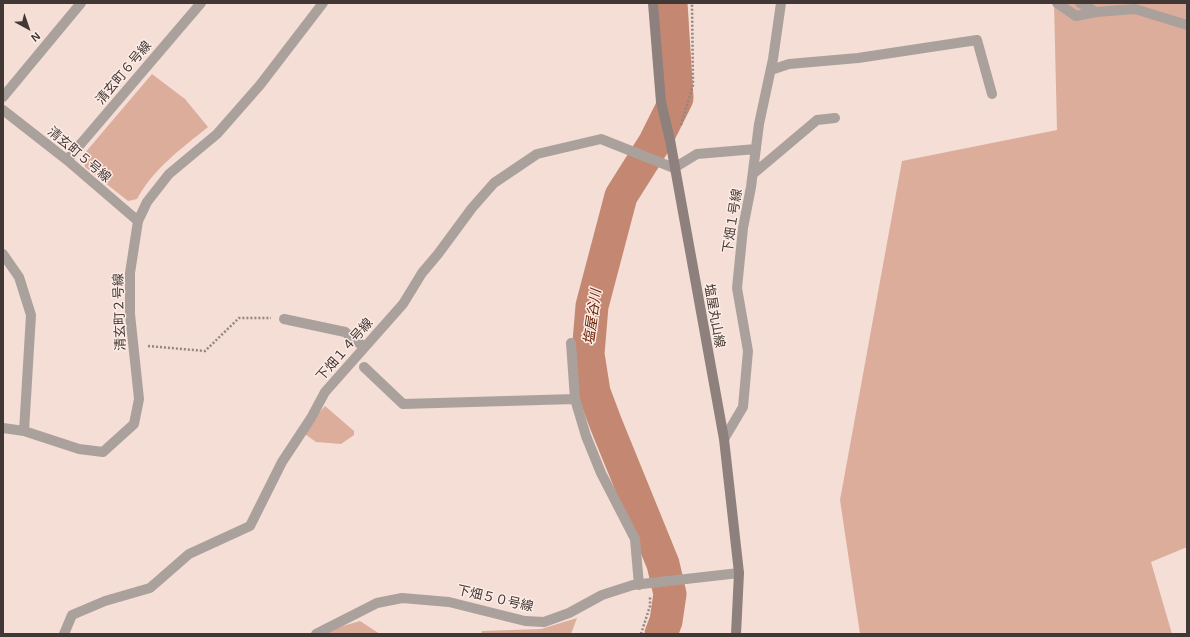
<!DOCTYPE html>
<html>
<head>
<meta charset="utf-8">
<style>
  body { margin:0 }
  #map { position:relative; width:1190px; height:637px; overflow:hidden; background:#f4ded6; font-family:Arial,sans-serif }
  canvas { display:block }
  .frame { position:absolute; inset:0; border:4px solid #413835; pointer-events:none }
  .north { position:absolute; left:8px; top:8px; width:40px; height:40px; -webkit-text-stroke:3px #feece6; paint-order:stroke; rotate:140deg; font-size:11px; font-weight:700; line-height:16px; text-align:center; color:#413835 }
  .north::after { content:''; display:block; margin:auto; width:14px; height:18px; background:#413835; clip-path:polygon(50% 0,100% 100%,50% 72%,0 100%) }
</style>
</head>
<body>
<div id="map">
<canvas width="1190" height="637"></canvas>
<div class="frame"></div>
<div class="north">N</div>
</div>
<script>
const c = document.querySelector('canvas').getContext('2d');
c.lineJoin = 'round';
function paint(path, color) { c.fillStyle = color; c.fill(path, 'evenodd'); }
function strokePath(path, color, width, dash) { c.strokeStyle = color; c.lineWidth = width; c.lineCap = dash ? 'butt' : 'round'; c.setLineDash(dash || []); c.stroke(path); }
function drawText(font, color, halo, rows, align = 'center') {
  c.font = font + ' Arial,"Noto Sans JP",sans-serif'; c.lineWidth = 3; c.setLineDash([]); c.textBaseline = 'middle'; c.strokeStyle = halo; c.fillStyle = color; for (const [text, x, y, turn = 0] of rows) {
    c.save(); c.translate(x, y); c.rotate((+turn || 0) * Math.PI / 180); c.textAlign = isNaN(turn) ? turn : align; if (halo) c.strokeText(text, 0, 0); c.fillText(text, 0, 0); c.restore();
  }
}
paint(new Path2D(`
  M1054,3H1187V547L1151,562L1172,634H860L840,500L902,161L1057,130Z
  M152,74L185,99L208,127C182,148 153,169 137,199L128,201L85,167L84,154Z
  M325,406L354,431V435L341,444L316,442L302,432Z
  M577,618L571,634H481L482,631L541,629Z
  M360,621L380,634H325L343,626Z`), '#ddad9b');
strokePath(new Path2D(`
  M661,634L666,621L670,594L663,564L606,424L594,392L588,354L592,306L621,196L655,142L677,98L671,3`), '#c48872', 33);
strokePath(new Path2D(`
  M681,125L693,85L692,3
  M148,346L205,351L239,318H271
  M641,634L650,606V596`), '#948580', 2.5, [2, 2]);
strokePath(new Path2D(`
  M284,319L345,332L364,347`), '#aaa19d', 10);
strokePath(new Path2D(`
  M1057,3L1076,16L1096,12L1135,9L1187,25
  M1080,3L1096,12
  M771,70L789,64L858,58L977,40L992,94
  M3,97L81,3
  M3,110L67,160L138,221
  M67,160L201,3
  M753,174L817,120L835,118
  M3,254L19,277L31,315L24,431
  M571,343L575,399L586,436L601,473L635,539L639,585
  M364,367L403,404L575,399
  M3,428L24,431L79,449L103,452L134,424L139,399L130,314V273L138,221L147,202L169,174L217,134L260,85L323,3
  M724,439L743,407L748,351L737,288L743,228L751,187L759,124L773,59L781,3
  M64,634L72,615L105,601L150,588L189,554L250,526L282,462L311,418L325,392L403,304L422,273L438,254L472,208L494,183L537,154L601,139L674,168L697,154L756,149
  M316,634L377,603L402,598L449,602L525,621L544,622L569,613L602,595L633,585L739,573`), '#aaa19d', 10);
strokePath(new Path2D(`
  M653,3L661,102L670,140L724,439L739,573L736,634`), '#8e807c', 10);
drawText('13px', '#413835', '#feece6', [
  ["清玄町６号線",124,73,-50],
  ["清玄町５号線",79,155,40],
  ["下畑１号線",733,221,-81],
  ["清玄町２号線",120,312,-92],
  ["塩屋丸山線",714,316,80],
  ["下畑１４号線",345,350,-49],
  ["下畑５０号線",495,599,13]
]);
drawText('italic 14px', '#671e00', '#feece6', [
  ["塩屋谷川",593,317,-82]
]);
</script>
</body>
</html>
